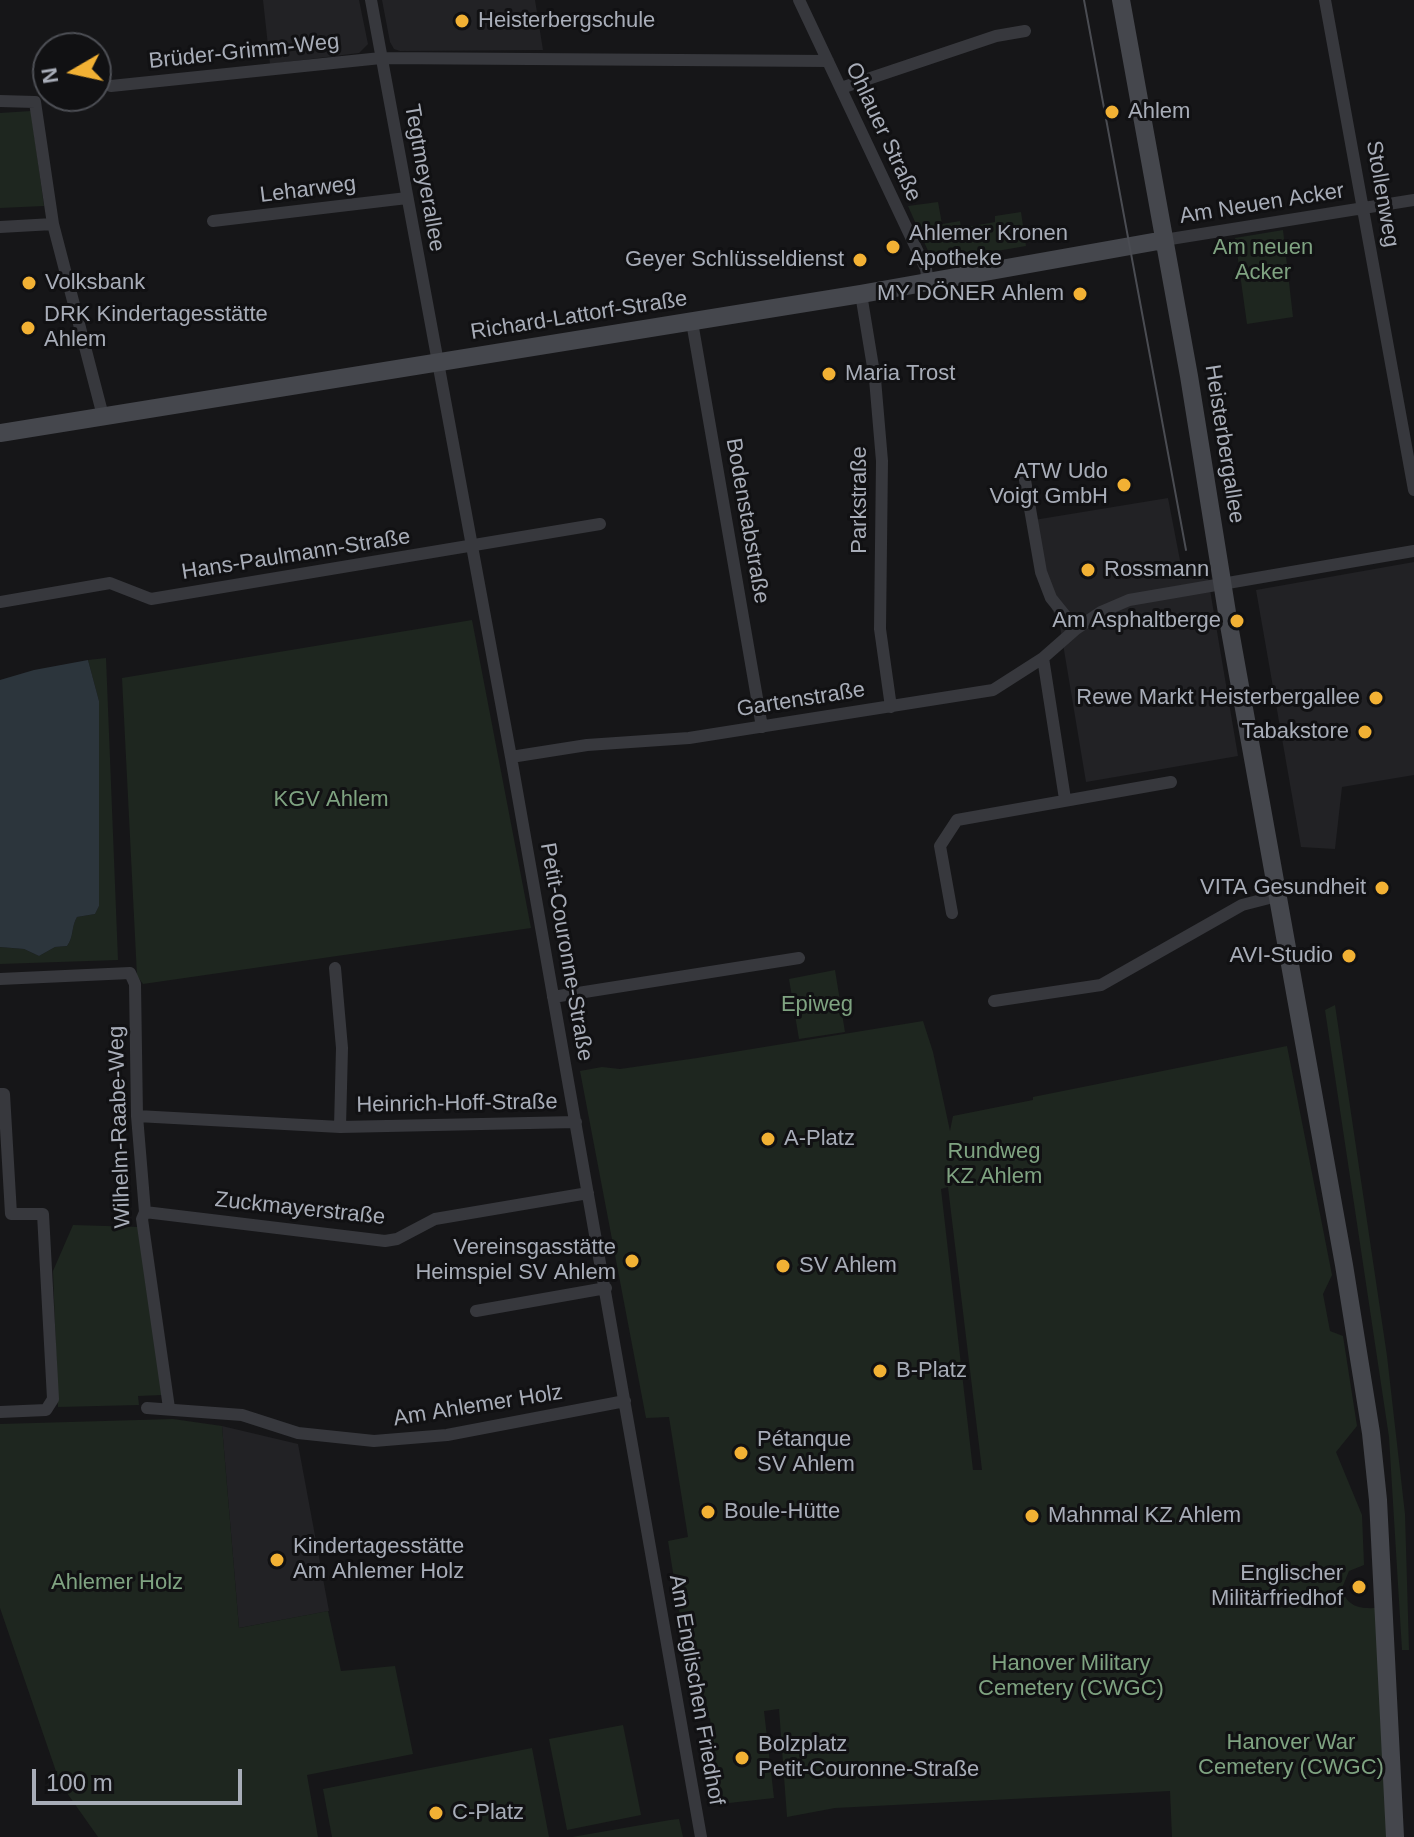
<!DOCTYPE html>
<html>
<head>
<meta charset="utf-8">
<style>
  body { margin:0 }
  #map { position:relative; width:1414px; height:1837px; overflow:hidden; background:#161618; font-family:Arial,sans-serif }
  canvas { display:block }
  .north { position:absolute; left:32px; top:32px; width:80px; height:80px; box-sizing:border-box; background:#111113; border:2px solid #4d4f55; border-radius:50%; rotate:261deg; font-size:22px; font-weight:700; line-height:32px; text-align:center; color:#a8adb8 }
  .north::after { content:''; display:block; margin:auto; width:28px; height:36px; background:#f2b134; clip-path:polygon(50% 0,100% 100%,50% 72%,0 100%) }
  .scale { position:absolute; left:32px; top:1769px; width:210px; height:36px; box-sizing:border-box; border:4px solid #a8adb8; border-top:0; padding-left:10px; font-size:24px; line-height:28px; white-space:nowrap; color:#a8adb8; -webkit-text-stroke:6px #111113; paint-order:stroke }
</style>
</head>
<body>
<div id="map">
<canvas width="1414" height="1837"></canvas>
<div class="north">N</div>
<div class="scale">100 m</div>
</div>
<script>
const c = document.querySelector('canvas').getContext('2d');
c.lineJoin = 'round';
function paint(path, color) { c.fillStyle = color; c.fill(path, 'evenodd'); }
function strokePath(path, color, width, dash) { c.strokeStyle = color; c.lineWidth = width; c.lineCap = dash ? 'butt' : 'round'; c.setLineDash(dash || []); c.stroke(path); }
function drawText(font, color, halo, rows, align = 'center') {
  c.font = font + ' Arial,sans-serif'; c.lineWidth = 6; c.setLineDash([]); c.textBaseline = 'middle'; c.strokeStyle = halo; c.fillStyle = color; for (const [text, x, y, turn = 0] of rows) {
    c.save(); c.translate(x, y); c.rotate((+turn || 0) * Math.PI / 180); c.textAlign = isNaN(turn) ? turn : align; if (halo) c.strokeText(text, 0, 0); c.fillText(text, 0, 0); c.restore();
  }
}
paint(new Path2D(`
  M263,0H359L368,44L359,53L270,64Z
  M382,0H535L543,50L400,51L394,49L390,42Z
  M1168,498L1183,576L1207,572L1238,756L1086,782L1060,626L1036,575L1028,521Z
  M1414,562V775L1342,787L1335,849L1301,847L1256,590Z
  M222,1426L298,1444L329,1611L239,1628Z`), '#222225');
paint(new Path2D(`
  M31,111L44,206L0,208V113Z
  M938,202L942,224L960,221L961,228L995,222V216L1021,212L1026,246L933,262L908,206Z
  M1283,230L1293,317L1247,324L1235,238Z
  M472,620L531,928L143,984L137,976L122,678Z
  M106,658L118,960L0,964V947L24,949L39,956L55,947L67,946C74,937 71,927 77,917L95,914L99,906V701L88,660Z
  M835,970L845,1032L799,1039L789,979Z
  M1335,1005L1387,1356L1405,1514L1409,1650H1402L1389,1437L1325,1010Z
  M923,1021L933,1052L950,1131L953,1116L1033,1100V1097L1287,1046L1332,1275L1323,1294L1330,1331L1343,1336L1357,1426L1336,1452L1362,1515L1364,1565L1349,1571L1342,1588C1346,1606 1359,1609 1376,1608L1388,1837H1172L1170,1791L835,1808L787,1817L779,1709L764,1711L774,1798L720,1804L710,1718L696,1717L668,1541L688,1537L669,1417L646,1418L580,1071L602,1067L620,1069L697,1058ZM948,1187L982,1470H973L941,1189Z
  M73,1225L139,1227L162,1395L138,1396L139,1405L58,1407L53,1271Z
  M173,1419L222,1426L239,1628L328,1611L341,1671L395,1666L413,1754L307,1775L318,1837H98L60,1783L0,1608V1424Z
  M623,1725L641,1815L567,1830L549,1739Z
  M532,1748L549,1837H332L323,1789Z
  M679,1819L683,1837H572L670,1820Z`), '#1e261f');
paint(new Path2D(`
  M88,660L99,701V906L95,914L77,917C71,927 74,937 67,946L55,947L39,956L24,949L0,947V680L34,670Z`), '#2c353c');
strokePath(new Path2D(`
  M371,0L511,757L701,1837
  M799,0L926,269L928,283
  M1325,0L1414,490
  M111,86L381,58L828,61
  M841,88L996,36L1025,31
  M0,101L35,102L53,224
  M213,221L407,198
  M0,227L53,224L103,416
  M1164,240L1414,200
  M861,294L875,379L882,461L880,629L891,707
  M692,322L762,727
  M1025,480L1041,572L1051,598L1076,629
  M0,602L110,583L151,599L600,524
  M1043,658L1065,799
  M511,757L587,745L689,738L993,690L1043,658L1076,629L1101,612L1129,600L1414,551
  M952,913L940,846L957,820L1171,782
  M335,968L342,1048L340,1127
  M0,979L130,973L135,984L137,1116L145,1212L142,1219L169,1408
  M553,997L799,958
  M994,1001L1101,985L1242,905L1277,896
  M0,1094H4L11,1214H43L53,1399L46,1410L0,1412
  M137,1116L340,1127L576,1122
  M145,1212L385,1241L397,1239L435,1219L588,1193
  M476,1311L606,1288
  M147,1408L242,1415L298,1433L374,1441L447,1435L625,1401`), '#37383d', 12);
strokePath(new Path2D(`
  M1121,0L1189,376L1229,625L1344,1265L1371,1433L1378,1500L1395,1837
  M0,433L861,294L1164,240`), '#45474d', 18);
strokePath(new Path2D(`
  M1084,0L1186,550`), '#4a4c52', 2);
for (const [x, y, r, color] of [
  [462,21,8,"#f2b134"],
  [1112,112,8,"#f2b134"],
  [893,247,8,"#f2b134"],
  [860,260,8,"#f2b134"],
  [29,283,8,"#f2b134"],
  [1080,294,8,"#f2b134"],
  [28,328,8,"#f2b134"],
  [829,374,8,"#f2b134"],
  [1124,485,8,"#f2b134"],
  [1088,570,8,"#f2b134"],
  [1237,621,8,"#f2b134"],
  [1376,698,8,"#f2b134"],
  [1365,732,8,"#f2b134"],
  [1382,888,8,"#f2b134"],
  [1349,956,8,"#f2b134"],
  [768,1139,8,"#f2b134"],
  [632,1261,8,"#f2b134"],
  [783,1266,8,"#f2b134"],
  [880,1371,8,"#f2b134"],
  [741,1453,8,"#f2b134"],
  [708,1512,8,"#f2b134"],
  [1032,1516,8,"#f2b134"],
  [277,1560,8,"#f2b134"],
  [1359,1587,8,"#f2b134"],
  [742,1758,8,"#f2b134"],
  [436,1813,8,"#f2b134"]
]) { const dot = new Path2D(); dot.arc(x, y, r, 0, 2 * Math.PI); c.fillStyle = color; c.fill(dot); strokePath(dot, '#111113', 3); }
drawText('22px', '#a8adb8', '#111113', [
  ["Heisterbergschule",478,21],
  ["Ahlem",1128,112],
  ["Ahlemer Kronen",909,234],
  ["Apotheke",909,259],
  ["Geyer Schlüsseldienst",844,260,"right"],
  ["Volksbank",45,283],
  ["MY DÖNER Ahlem",1064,294,"right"],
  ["DRK Kindertagesstätte",44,315],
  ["Ahlem",44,340],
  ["Maria Trost",845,374],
  ["ATW Udo",1108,472,"right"],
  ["Voigt GmbH",1108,497,"right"],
  ["Rossmann",1104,570],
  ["Am Asphaltberge",1221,621,"right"],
  ["Rewe Markt Heisterbergallee",1360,698,"right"],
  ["Tabakstore",1349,732,"right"],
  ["VITA Gesundheit",1366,888,"right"],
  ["AVI-Studio",1333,956,"right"],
  ["A-Platz",784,1139],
  ["Vereinsgasstätte",616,1248,"right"],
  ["Heimspiel SV Ahlem",616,1273,"right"],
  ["SV Ahlem",799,1266],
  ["B-Platz",896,1371],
  ["Pétanque",757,1440],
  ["SV Ahlem",757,1465],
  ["Boule-Hütte",724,1512],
  ["Mahnmal KZ Ahlem",1048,1516],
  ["Kindertagesstätte",293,1547],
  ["Am Ahlemer Holz",293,1572],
  ["Englischer",1343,1574,"right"],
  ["Militärfriedhof",1343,1599,"right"],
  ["Bolzplatz",758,1745],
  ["Petit-Couronne-Straße",758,1770],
  ["C-Platz",452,1813]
], 'left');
drawText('22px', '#a8adb8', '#111113', [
  ["Brüder-Grimm-Weg",244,52,-6],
  ["Ohlauer Straße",883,132,65],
  ["Tegtmeyerallee",424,178,80],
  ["Leharweg",308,190,-7],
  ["Stollenweg",1382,194,80],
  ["Am Neuen Acker",1262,204,-9],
  ["Richard-Lattorf-Straße",579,316,-9],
  ["Heisterbergallee",1224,444,81],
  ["Parkstraße",860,500,-90],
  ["Bodenstabstraße",747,521,80],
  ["Hans-Paulmann-Straße",296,555,-9],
  ["Gartenstraße",801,700,-9],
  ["Petit-Couronne-Straße",566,952,80],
  ["Heinrich-Hoff-Straße",457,1104,-1],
  ["Wilhelm-Raabe-Weg",120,1127,-92],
  ["Zuckmayerstraße",300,1209,6],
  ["Am Ahlemer Holz",478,1406,-9],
  ["Am Englischen Friedhof",696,1690,80]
]);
drawText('22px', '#7fa381', '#111113', [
  ["Am neuen",1263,248],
  ["Acker",1263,273],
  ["KGV Ahlem",331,800],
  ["Epiweg",817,1005],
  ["Rundweg",994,1152],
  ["KZ Ahlem",994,1177],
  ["Ahlemer Holz",117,1583],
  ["Hanover Military",1071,1664],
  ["Cemetery (CWGC)",1071,1689],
  ["Hanover War",1291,1743],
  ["Cemetery (CWGC)",1291,1768]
]);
</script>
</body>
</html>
